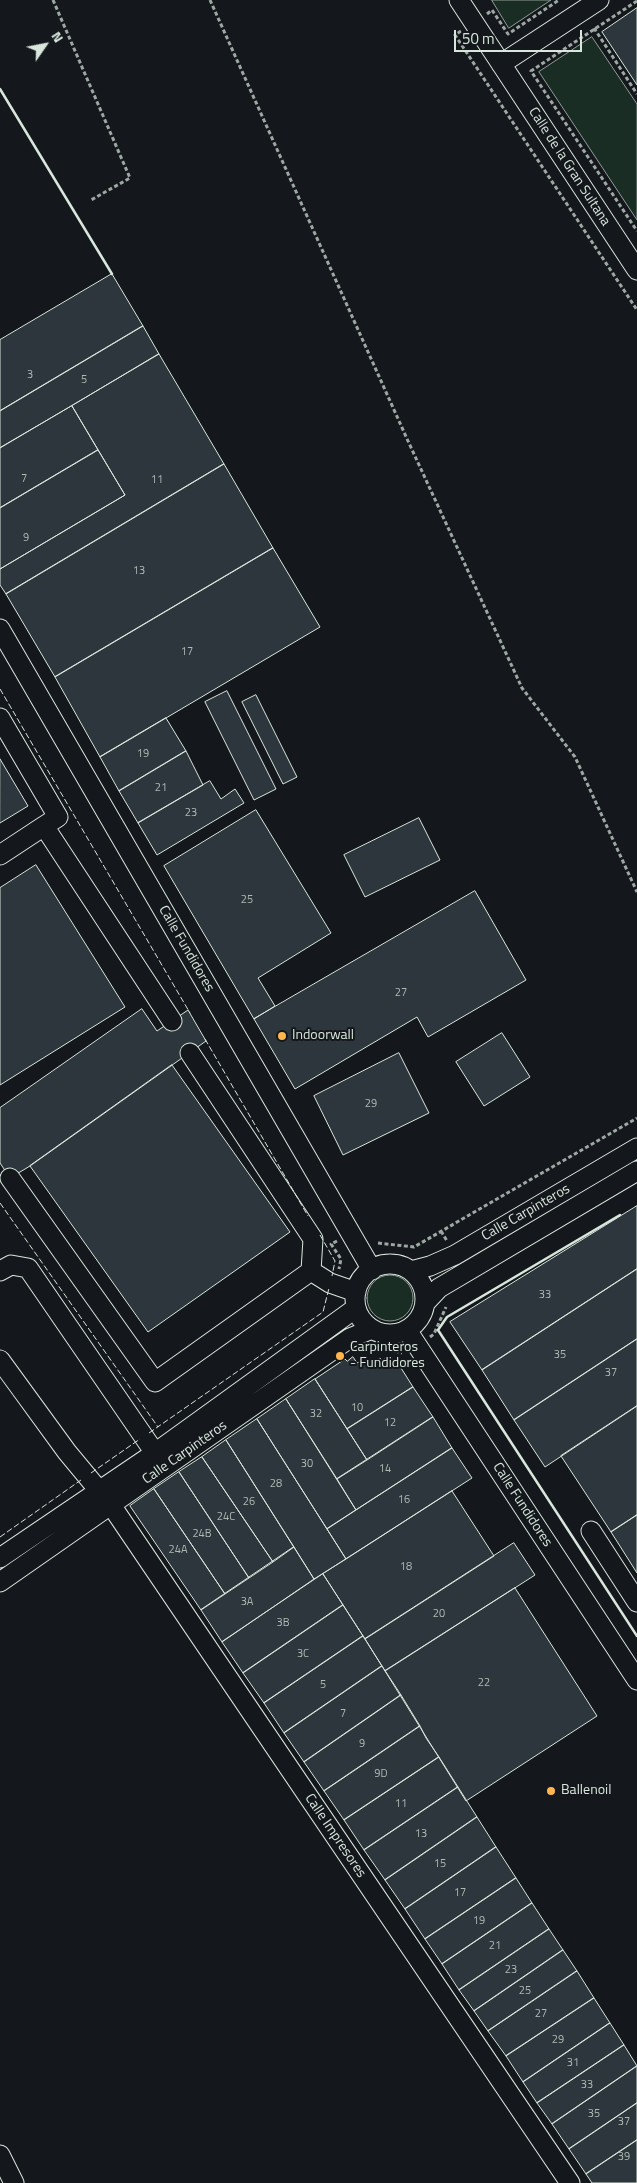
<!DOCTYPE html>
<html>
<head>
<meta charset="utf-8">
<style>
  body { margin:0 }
  #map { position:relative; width:637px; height:2183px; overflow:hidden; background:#14181c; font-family:"Titillium Web",sans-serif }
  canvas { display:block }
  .north { position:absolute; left:20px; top:20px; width:50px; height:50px; -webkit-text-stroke:4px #14181c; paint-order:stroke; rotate:57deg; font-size:14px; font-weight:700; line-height:20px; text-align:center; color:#d8e6dc }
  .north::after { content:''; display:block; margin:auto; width:18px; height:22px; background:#d8e6dc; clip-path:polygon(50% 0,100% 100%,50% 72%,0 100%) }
  .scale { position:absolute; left:454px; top:30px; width:128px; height:22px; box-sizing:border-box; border:2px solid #d8e6dc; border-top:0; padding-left:6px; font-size:15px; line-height:18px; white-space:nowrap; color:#d8e6dc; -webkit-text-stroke:4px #14181c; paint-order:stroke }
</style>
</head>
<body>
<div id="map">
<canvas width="637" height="2183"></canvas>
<div class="north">N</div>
<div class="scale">50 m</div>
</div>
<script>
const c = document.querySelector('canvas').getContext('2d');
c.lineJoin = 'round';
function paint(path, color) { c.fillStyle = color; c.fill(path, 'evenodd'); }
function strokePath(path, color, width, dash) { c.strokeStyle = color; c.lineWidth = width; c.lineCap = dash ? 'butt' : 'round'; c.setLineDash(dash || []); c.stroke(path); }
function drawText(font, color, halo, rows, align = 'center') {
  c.font = font + ' "Titillium Web",sans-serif'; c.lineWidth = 4; c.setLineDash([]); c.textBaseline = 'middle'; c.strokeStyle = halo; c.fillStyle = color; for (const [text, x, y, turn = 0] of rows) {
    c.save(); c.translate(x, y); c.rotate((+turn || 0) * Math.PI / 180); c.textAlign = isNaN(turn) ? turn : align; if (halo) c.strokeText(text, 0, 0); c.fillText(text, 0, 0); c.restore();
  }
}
const green = new Path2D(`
  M492,0H551L509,28Z
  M592,37L637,104V220L539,72Z
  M367 1298a23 23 0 1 1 46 0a23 23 0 1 1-46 0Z`);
paint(green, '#1a2d24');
strokePath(green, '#939e99', 1);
const building = new Path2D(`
  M637,8V85L602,32Z
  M112,274L143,326L0,411V340Z
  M143,326L159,354L0,448V411Z
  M159,354L224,464L6,594L0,585V569L125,495L72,406Z
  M72,406L98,450L0,508V448Z
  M98,450L125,495L0,569V508Z
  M224,464L273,548L55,677L6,594Z
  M273,548L320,627L100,757L55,677Z
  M227,691L276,789L254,800L205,702Z
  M256,695L297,777L283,784L242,702Z
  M166,718L186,751L119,791L100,757Z
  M186,751L203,785L138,823L119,791Z
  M0,759L28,806L0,823Z
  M210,781L221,799L235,789L244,803L157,855L138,823Z
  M256,810L331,933L258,978L275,1006L254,1019L164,866Z
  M419,818L440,860L365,897L344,855Z
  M36,865L125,1007L0,1085V888Z
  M475,891L526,980L428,1037L417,1017L295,1089L254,1019Z
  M142,1009L157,1031L188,1010L206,1041L30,1166L10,1178L0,1163V1108Z
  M502,1033L530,1077L484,1106L456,1062Z
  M399,1053L429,1113L343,1155L314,1096Z
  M172,1065L290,1232L148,1332L30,1166Z
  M637,1206V1269L482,1370L450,1322Z
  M637,1269V1339L514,1420L482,1370Z
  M637,1339V1406L545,1467L514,1420Z
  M353,1357L357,1363L366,1358L368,1361L371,1359L374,1363L380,1358L382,1361L385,1358L387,1361L391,1359L396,1360L413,1387L347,1429L315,1379L345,1359L347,1361Z
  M315,1379L367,1460L337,1479L286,1399Z
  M413,1387L433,1417L367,1460L347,1429Z
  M286,1399L356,1510L327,1529L257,1419Z
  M637,1406V1515L611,1532L561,1456Z
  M433,1417L452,1448L356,1510L337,1479Z
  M257,1419L346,1559L314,1579L226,1440Z
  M226,1440L294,1547L273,1562L202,1457Z
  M452,1448L472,1478L346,1559L327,1529Z
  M202,1457L273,1562L249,1578L179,1472Z
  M179,1472L249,1578L225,1594L154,1489Z
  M154,1489L225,1594L201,1610L130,1506Z
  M452,1491L494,1556L365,1639L323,1574Z
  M637,1515V1573L611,1532Z
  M514,1543L535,1575L385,1671L365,1639Z
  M294,1547L314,1579L222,1642L201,1610Z
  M323,1574L343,1605L243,1673L222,1642Z
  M515,1588L597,1716L466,1801L385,1671Z
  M343,1605L363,1636L264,1703L243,1673Z
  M363,1636L382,1666L284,1733L264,1703Z
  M382,1666L401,1695L304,1762L284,1733Z
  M401,1695L420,1726L324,1791L304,1762Z
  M420,1726L426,1738L439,1757L344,1820L324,1791Z
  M439,1757L458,1787L364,1850L344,1820Z
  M458,1787L477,1817L385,1880L364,1850Z
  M477,1817L496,1847L405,1909L385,1880Z
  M496,1847L516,1878L425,1939L405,1909Z
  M516,1878L532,1903L442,1964L425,1939Z
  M532,1903L549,1929L459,1990L442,1964Z
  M549,1929L563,1950L474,2011L459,1990Z
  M563,1950L577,1971L488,2031L474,2011Z
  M577,1971L594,1998L506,2056L488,2031Z
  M594,1998L610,2023L523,2082L506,2056Z
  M610,2023L624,2045L537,2103L523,2082Z
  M624,2045L637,2066L552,2124L537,2103Z
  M637,2066V2103L569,2149L552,2124Z
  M637,2103V2140L586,2174L569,2149Z
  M637,2140V2183H592L586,2174Z`);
paint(building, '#2c363c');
strokePath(building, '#d8e6dc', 1);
const minor = new Path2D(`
  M459,0L637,270
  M501,64L599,0
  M0,629L372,1270
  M0,718L58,817L44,826
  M0,855L44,826L172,1021
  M10,1178L155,1382L311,1271L313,1239L190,1053
  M355 1299a35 35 0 1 1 70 0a35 35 0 1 1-70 0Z
  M0,1271L11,1265L28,1268L155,1453
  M311,1271L330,1283L356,1292
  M411,1271L430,1266L455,1255L637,1148
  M425,1303L439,1288L637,1171
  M407,1330L637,1680
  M0,1360L67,1452L111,1505L570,2183
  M591,1531L637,1602
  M0,1558L155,1453L356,1308
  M0,1582L350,1338L372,1329
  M0,2155L14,2183`);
strokePath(minor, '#d8e6dc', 21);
strokePath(new Path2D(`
  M53,0L130,178L91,200
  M210,0L408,441L522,688L575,757L637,892
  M637,1L531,71L637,231
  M487,14L492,10L508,34L559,0
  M594,28L637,94
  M461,31L455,35L637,310
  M441,1231L447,1241
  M337,1241L331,1244L341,1259L339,1269
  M378,1243L414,1247L637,1118
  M430,1337L434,1334L446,1307
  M376,1346L402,1353`), '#9da8a2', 3, [4, 2.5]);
strokePath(minor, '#14181c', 19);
strokePath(new Path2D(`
  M0,689L190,1013
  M205,1039L308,1216
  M0,1203L158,1427
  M320,1235L335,1261L332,1276
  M149,1433L323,1312L329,1288
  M91,1473L140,1439
  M0,1537L81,1480`), '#d8e6dc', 1, [6, 2.5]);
strokePath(new Path2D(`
  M0,89L112,274
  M620,1215L447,1317L438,1330L637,1636`), '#d8e6dc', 2.5);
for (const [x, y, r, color] of [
  [282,1036,5,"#ffb74d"],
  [340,1356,5,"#ffb74d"],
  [551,1791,5,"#ffb74d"]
]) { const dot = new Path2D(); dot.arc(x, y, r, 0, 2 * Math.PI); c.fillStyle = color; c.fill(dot); strokePath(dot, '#14181c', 2); }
drawText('11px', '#adbab4', null, [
  ["3",30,375],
  ["5",84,380],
  ["7",24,479],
  ["11",157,480],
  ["9",26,538],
  ["13",139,571],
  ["17",187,652],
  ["19",143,754],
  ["21",161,788],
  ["23",191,813],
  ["25",247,900],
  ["27",401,993],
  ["29",371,1104],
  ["33",545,1295],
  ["35",560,1355],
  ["37",611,1373],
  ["10",357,1408],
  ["32",316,1414],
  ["12",390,1423],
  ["30",307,1464],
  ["14",385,1469],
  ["28",276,1484],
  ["16",404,1500],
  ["26",249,1502],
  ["24C",226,1517],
  ["24B",202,1534],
  ["24A",178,1550],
  ["18",406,1567],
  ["3A",247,1602],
  ["20",439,1614],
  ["3B",283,1623],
  ["3C",303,1654],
  ["22",484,1683],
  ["5",323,1685],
  ["7",343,1714],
  ["9",362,1744],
  ["9D",381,1774],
  ["11",401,1804],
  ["13",421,1834],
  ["15",440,1864],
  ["17",460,1893],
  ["19",479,1921],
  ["21",495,1946],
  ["23",511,1970],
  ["25",525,1991],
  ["27",541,2014],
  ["29",558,2040],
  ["31",573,2063],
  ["33",587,2085],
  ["35",594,2114],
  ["37",624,2122],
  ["39",624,2157]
]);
drawText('14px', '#d8e6dc', '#14181c', [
  ["Calle de la Gran Sultana",569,167,57],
  ["Calle Fundidores",186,949,60],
  ["Calle Carpinteros",526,1213,-30],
  ["Calle Carpinteros",185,1453,-35],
  ["Calle Fundidores",522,1505,57],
  ["Calle Impresores",335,1836,56]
]);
drawText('14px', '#d8e6dc', '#14181c', [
  ["Indoorwall",292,1036],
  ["Carpinteros",350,1348],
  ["- Fundidores",350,1364],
  ["Ballenoil",561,1791]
], 'left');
</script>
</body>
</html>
